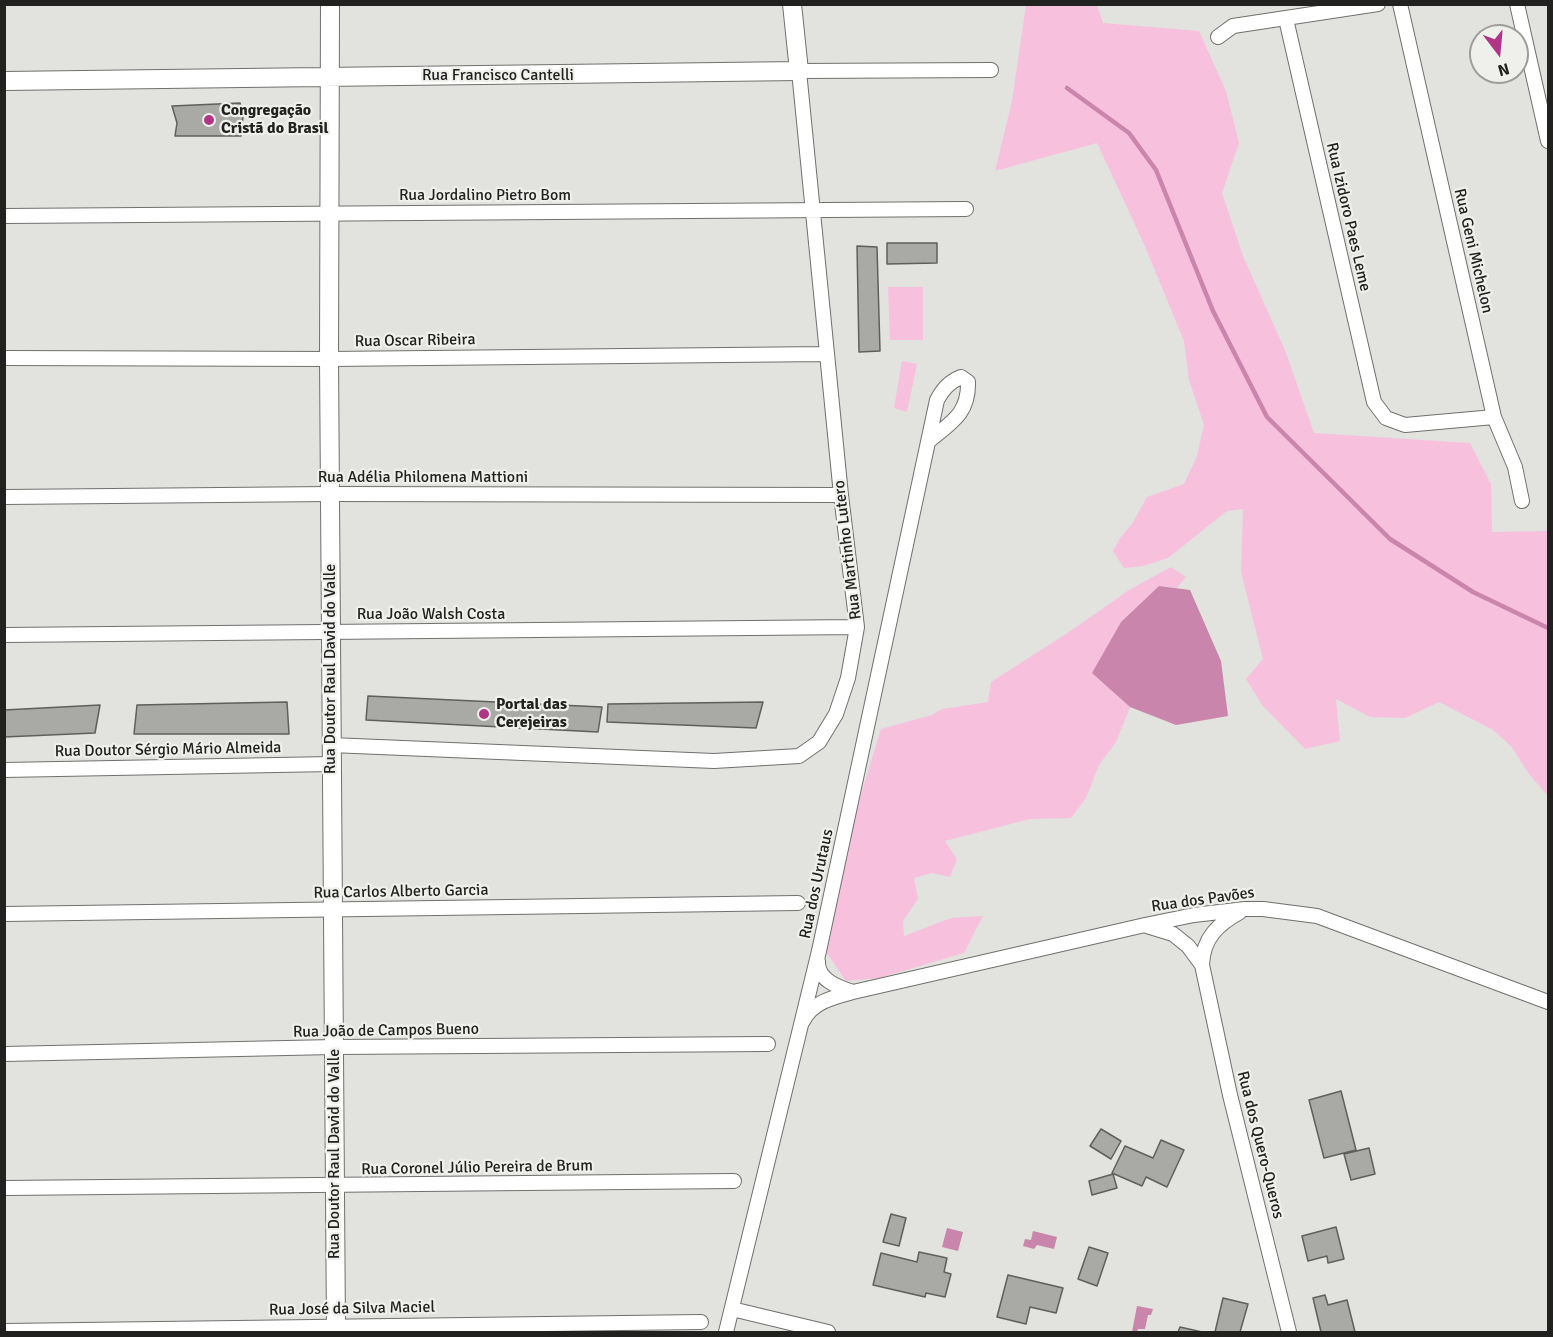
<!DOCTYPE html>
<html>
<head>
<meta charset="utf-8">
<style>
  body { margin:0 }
  #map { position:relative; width:1553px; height:1337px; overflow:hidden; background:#e2e2df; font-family:Signika,sans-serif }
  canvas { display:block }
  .frame { position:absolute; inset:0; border:6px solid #212120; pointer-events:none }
  .north { position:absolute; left:1469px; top:24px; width:60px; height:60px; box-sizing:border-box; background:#eff0ec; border:2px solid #9d9d9a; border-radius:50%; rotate:164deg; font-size:16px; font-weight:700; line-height:24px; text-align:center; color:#212120 }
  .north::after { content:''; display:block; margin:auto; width:21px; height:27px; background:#b13586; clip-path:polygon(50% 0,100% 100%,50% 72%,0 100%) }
</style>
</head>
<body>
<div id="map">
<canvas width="1553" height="1337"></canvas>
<div class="frame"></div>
<div class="north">N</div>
</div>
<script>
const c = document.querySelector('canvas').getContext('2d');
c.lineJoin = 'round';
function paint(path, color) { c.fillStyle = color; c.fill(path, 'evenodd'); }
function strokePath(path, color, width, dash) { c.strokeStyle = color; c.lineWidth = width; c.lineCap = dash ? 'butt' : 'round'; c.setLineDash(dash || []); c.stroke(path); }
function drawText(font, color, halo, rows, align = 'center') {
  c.font = font + ' Signika,sans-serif'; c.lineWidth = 4.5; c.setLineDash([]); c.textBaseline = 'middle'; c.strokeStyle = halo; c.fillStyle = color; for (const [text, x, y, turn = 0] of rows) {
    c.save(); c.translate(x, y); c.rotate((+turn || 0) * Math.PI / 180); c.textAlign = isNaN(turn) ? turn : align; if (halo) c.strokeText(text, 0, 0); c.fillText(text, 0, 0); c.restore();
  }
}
paint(new Path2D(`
  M1026,5H1097L1103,23L1199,31L1226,91L1239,143L1222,193L1243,256L1285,350L1314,433L1470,443L1491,484L1492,532L1548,531V796L1528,773L1512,747L1493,730L1439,702L1405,718L1370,717L1336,699L1340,741L1305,749L1262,705L1246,679L1263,659L1241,572L1243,509L1227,511L1168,558L1143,566L1124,568L1113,551L1120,538L1132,524L1147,497L1184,484L1197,456L1204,425L1189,380L1184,341L1144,244L1097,143L995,171L1012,101Z
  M888,287H923V340H890Z
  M902,361L917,364L907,412L894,408Z
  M1171,567L1186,577L1177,588L1159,586L1121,622L1093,673L1130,707L1116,742L1099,765L1086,798L1071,818L1030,819L945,841L957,859L950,877L932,873L914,878L918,899L903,921L904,936L951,918L983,916L964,953L879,978L846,981L825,950L840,889L855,815L881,729L932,715L942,709L988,702L991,682L1072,630L1129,590Z`), '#f7c1de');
paint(new Path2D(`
  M1159,586L1190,590L1221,661L1228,716L1176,725L1130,707L1092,673L1121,622Z
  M947,1228L963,1232L958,1251L942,1247Z
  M1033,1231L1057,1237L1054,1249L1037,1245L1034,1249L1023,1246L1025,1239L1031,1240Z
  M1137,1306L1153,1309L1151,1315H1148L1145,1329H1138L1137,1332H1132Z`), '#c985ab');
strokePath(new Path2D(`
  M1067,88L1129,133L1156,170L1213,311L1267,417L1390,539L1473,592L1548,628`), '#c985ab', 4.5);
const building = new Path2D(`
  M240,103L243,116L241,136H175L177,123L172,106Z
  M887,243H937V263L887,264Z
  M857,246L877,247L880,351L859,352Z
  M368,696L602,707L598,732L366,720Z
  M287,702L289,734H134L137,705Z
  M763,702L756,728L607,722L608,704Z
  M100,705L95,733L4,737V710Z
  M1341,1091L1356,1150L1324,1158L1309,1100Z
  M1101,1129L1121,1141L1111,1159L1090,1146Z
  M1161,1140L1184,1150L1167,1187L1146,1177L1142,1186L1112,1173L1125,1146L1153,1158Z
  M1369,1148L1375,1174L1351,1180L1344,1154Z
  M1113,1174L1117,1188L1092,1195L1089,1181Z
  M891,1214L906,1218L899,1246L883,1242Z
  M1336,1227L1344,1259L1328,1263L1327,1256L1308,1261L1302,1236Z
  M1089,1247L1108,1253L1097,1286L1078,1279Z
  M919,1252L947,1258L944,1272L951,1274L945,1297L926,1293L925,1297L873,1285L881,1253L917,1262Z
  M1008,1275L1063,1288L1056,1313L1030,1307L1026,1324L997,1317Z
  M1325,1295L1328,1305L1347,1300L1355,1332H1321L1313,1298Z
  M1223,1298L1248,1304L1240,1332H1215Z
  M1180,1327L1202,1332H1178Z`);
paint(building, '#a9a9a6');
strokePath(building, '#5f605c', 1.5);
const minor = new Path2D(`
  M1400,4L1494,417L1515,467L1522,501
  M1517,4L1548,141
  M1286,19L1374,402L1386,418L1405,425L1494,417
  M1218,37L1233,26L1378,4
  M4,216L966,209
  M4,358L329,359L826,354
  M4,497L330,494L841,495
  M4,635L857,627
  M331,745L714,761L799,756L819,742L836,714L848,678L857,627L841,495L799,71L991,70
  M4,770L332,764
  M4,914L798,903
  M1147,926L1173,934L1188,946L1202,965L1230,1095L1289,1332
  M818,961C817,980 838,987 853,992L1145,925L1194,915L1245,909H1263L1317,916L1548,1002
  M1202,965C1203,938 1218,924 1240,912
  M803,1021C812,1002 834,997 853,992
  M4,1054L334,1047L768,1044
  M4,1188L734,1181
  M732,1309L828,1332
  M4,1331L701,1322
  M726,1332L819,951L937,400C943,389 949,382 961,377L968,382C969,413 952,422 930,440`);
const tertiary = new Path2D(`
  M330,4L329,359L336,1332
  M4,81L799,71L792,4`);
strokePath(minor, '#70716d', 16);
strokePath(tertiary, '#70716d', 20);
strokePath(minor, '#fff', 14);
strokePath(tertiary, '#fff', 18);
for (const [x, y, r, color] of [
  [209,120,6,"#b13586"],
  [484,714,6,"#b13586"]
]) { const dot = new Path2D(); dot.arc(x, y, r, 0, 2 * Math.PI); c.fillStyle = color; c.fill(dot); strokePath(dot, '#eff0ec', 2); }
drawText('16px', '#212120', '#eff0ec', [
  ["Rua Francisco Cantelli",498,76],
  ["Rua Jordalino Pietro Bom",485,196],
  ["Rua Izidoro Paes Leme",1348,217,77],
  ["Rua Geni Michelon",1473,251,77],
  ["Rua Oscar Ribeira",415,341,-1],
  ["Rua Adélia Philomena Mattioni",423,478],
  ["Rua Martinho Lutero",848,550,-97],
  ["Rua João Walsh Costa",431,615],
  ["Rua Doutor Raul David do Valle",331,669,-90],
  ["Rua Doutor Sérgio Mário Almeida",168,750,-1],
  ["Rua dos Urutaus",817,884,-78],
  ["Rua Carlos Alberto Garcia",401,892,-1],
  ["Rua dos Pavões",1203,900,-8],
  ["Rua João de Campos Bueno",386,1031,-1],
  ["Rua dos Quero-Queros",1260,1145,76],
  ["Rua Doutor Raul David do Valle",335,1154,-90],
  ["Rua Coronel Júlio Pereira de Brum",477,1168,-1],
  ["Rua José da Silva Maciel",352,1309,-1]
]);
drawText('bold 16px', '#212120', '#eff0ec', [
  ["Congregação",221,111],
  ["Cristã do Brasil",221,129],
  ["Portal das",496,705],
  ["Cerejeiras",496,723]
], 'left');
</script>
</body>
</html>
